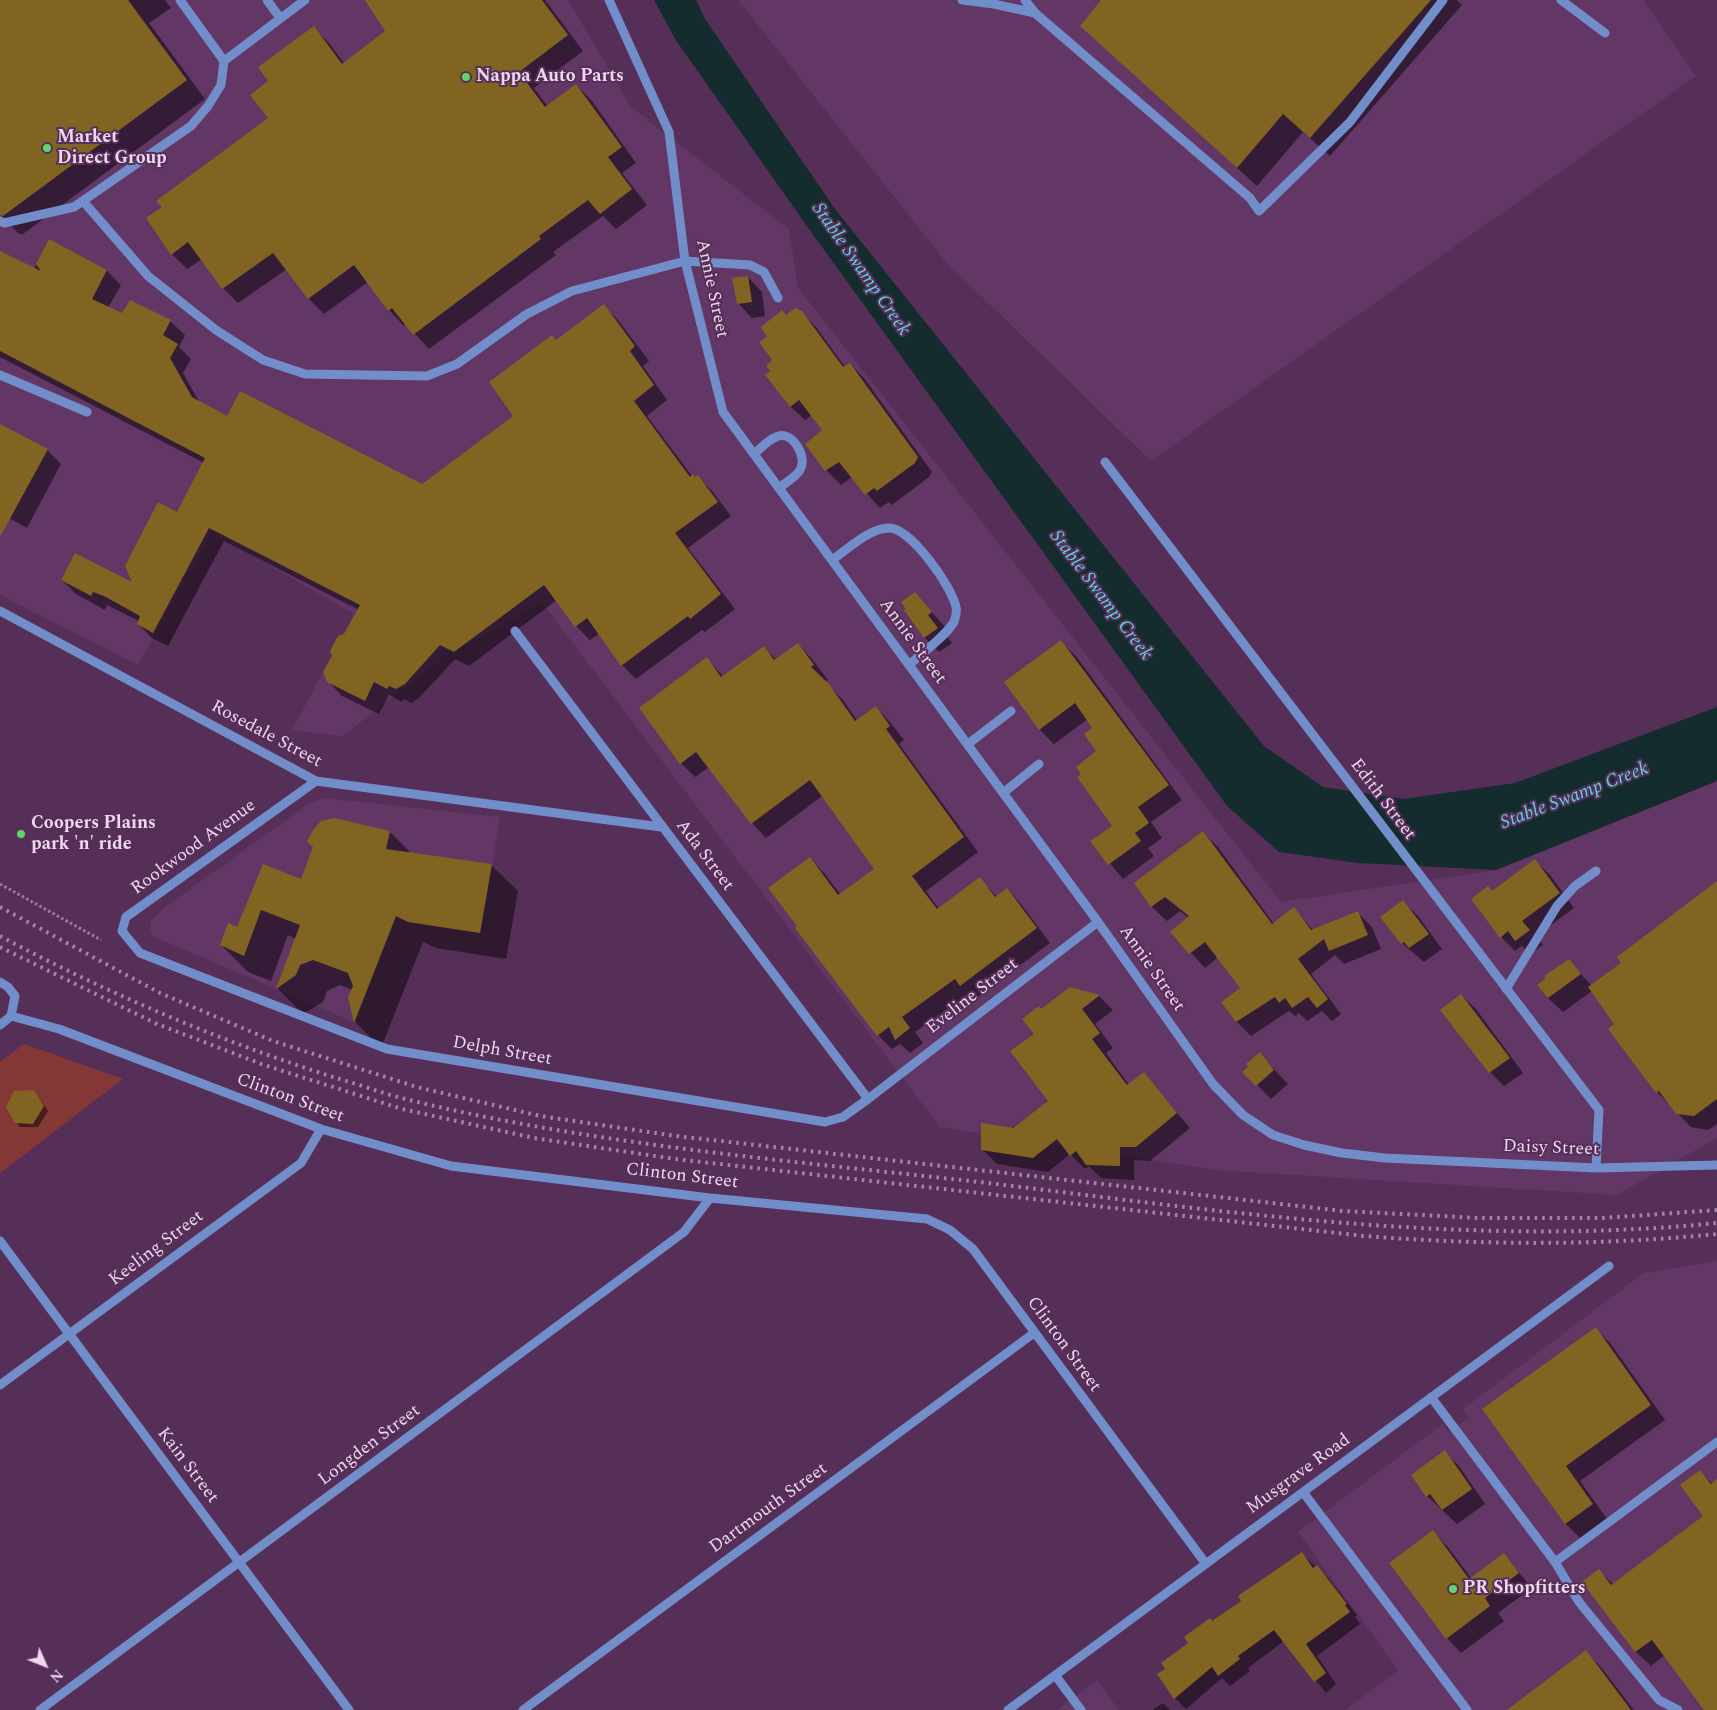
<!DOCTYPE html>
<html>
<head>
<meta charset="utf-8">
<style>
  body { margin:0 }
  #map { position:relative; width:1717px; height:1710px; overflow:hidden; background:#562f58; font-family:Spectral,serif }
  canvas { display:block }
  .north { position:absolute; left:20px; top:1640px; width:50px; height:50px; -webkit-text-stroke:4px #562f58; paint-order:stroke; rotate:134deg; font-size:14px; font-weight:700; line-height:20px; text-align:center; color:#efd7f0 }
  .north::after { content:''; display:block; margin:auto; width:18px; height:22px; background:#efd7f0; clip-path:polygon(50% 0,100% 100%,50% 72%,0 100%) }
</style>
</head>
<body>
<div id="map">
<canvas width="1717" height="1710"></canvas>
<div class="north">N</div>
</div>
<script>
const c = document.querySelector('canvas').getContext('2d');
c.lineJoin = 'round';
function paint(path, color) { c.fillStyle = color; c.fill(path, 'evenodd'); }
function strokePath(path, color, width, dash) { c.strokeStyle = color; c.lineWidth = width; c.lineCap = dash ? 'butt' : 'round'; c.setLineDash(dash || []); c.stroke(path); }
function drawText(font, color, halo, rows, align = 'center') {
  c.font = font + ' Spectral,serif'; c.lineWidth = 4; c.setLineDash([]); c.textBaseline = 'middle'; c.strokeStyle = halo; c.fillStyle = color; for (const [text, x, y, turn = 0] of rows) {
    c.save(); c.translate(x, y); c.rotate((+turn || 0) * Math.PI / 180); c.textAlign = isNaN(turn) ? turn : align; if (halo) c.strokeText(text, 0, 0); c.fillText(text, 0, 0); c.restore();
  }
}
paint(new Path2D(`
  M0,0H568L631,107L789,229L798,288L1281,902L1496,870L1717,781V1138L1617,1195L1215,1170L940,1127L543,604L450,652L343,736L292,730L354,614L212,532L138,665L0,595Z
  M738,0H1643L1696,76L1151,461L945,261Z
  M324,798L500,817L481,934L396,919L356,1023L152,936L150,930L151,921L164,908L307,805Z
  M1717,1261V1710H1345L1398,1670L1298,1532L1443,1424L1448,1432L1453,1429L1469,1417L1463,1409L1644,1273Z
  M1097,1680L1119,1710H1057Z`), '#623665');
paint(new Path2D(`
  M24,1044L123,1079L0,1173V1062Z`), '#843835');
paint(new Path2D(`
  M654,0H696L705,19L835,209L1264,746L1323,787L1404,799L1515,783L1717,707V781L1496,870L1358,863L1279,852L1227,806L814,236L675,39Z`), '#152c2f');
paint(new Path2D(`
  M0,0H165L171,8L149,23L205,99L23,234H19L0,214Z
  M366,0H545L583,51L534,88L548,107L576,85L592,101L636,163L622,173L647,205L616,229L603,216L553,252L556,255L429,349L406,324L404,326L389,310L368,282L324,314L309,299L287,269L238,303L223,288L202,259L187,269L172,254L163,207L269,119L270,81L314,28L329,43L344,63L387,31Z
  M1103,0H1457L1462,5L1330,156L1303,132L1257,186L1081,26Z
  M49,241L107,271L121,285L108,308L123,315L170,321L185,335L179,347L191,359L183,373L200,403L227,417L422,486L515,416L557,341L604,306L618,320L649,361L643,366L667,400L647,416L692,476L698,477L712,491L731,516L688,548L735,609L705,632L702,630L636,679L622,665L600,633L590,640L576,626L557,600L469,666L455,659L419,698L411,703L404,699L402,702L389,695L379,714L342,696L328,681L345,635L359,610L224,541L168,646L152,638L138,624L139,621L107,605L105,610L76,594L62,580L135,585L178,513L204,463L0,357V253L34,269Z
  M748,277L762,292L765,316L752,318L738,303Z
  M801,312L816,327L845,367L850,364L864,378L932,472L929,477L892,505L889,502L880,508L852,477L841,485L826,470L807,445L823,431L812,415L805,420L790,406L772,371L774,360L768,337L786,316Z
  M0,425L47,450L61,464L27,528L0,513Z
  M915,593L945,627L942,630L952,643L939,652L925,638L905,611Z
  M1061,642L1076,656L1182,800L1151,822L1162,838L1148,848L1154,856L1123,879L1092,842L1113,826L1094,728L1088,719L1054,744L1040,730L1005,682Z
  M798,644L812,659L828,680L825,682L843,700L857,720L876,707L890,722L904,740L899,744L978,852L926,891L939,909L980,879L997,897L1007,889L1021,904L1050,943L975,999L969,993L915,1032L923,1043L910,1053L900,1044L892,1049L878,1035L798,926L810,858L824,873L841,895L876,869L822,796L766,838L752,823L709,767L695,777L681,763L707,659L723,676L764,648L777,660Z
  M390,832L412,854L491,865L518,891L506,959L436,948L423,942L381,1048L355,1022L350,997L353,990L340,985L327,991L323,1002L303,1014L277,988L296,939L288,935L271,981L248,972L221,945L238,928L264,865L302,880Z
  M1203,833L1218,847L1274,924L1294,909L1313,930L1357,912L1372,927L1381,949L1344,964L1335,955L1311,974L1341,1014L1332,1021L1322,1011L1307,1021L1299,1013L1295,1016L1289,1011L1251,1036L1237,1022L1242,988L1218,957L1205,968L1172,932L1189,918L1180,911L1167,921L1152,907L1136,883Z
  M1535,861L1550,875L1574,908L1536,936L1543,945L1530,954L1522,946L1515,951L1501,937L1492,892Z
  M1717,889V1124L1708,1130L1691,1127L1657,1092L1616,1025L1592,991L1563,1012L1548,998L1568,960L1592,986Z
  M1403,902L1418,916L1442,949L1424,962L1402,943Z
  M1070,989L1099,996L1113,1010L1095,1024L1113,1048L1106,1053L1129,1085L1144,1074L1190,1128L1150,1161L1134,1160V1180L1101,1178L1089,1166L1085,1169L1070,1154L1048,1172L997,1164L982,1149L1050,1101L1035,1034L1042,1010Z
  M1461,995L1476,1009L1523,1073L1504,1086L1490,1072Z
  M1260,1054L1288,1084L1271,1099L1244,1072Z
  M34,1091L48,1111L38,1127H20L16,1122Z
  M1596,1329L1610,1343L1665,1420L1580,1481L1607,1519L1580,1538L1566,1524L1484,1409Z
  M1444,1452L1459,1466L1485,1504L1457,1524L1427,1496Z
  M1700,1471L1713,1484L1717,1481V1710H1706L1665,1655L1651,1666L1636,1652L1584,1582L1599,1571L1614,1585L1705,1516Z
  M1433,1532L1447,1546L1472,1579L1504,1555L1532,1588L1498,1613L1504,1621L1461,1653L1447,1638Z
  M1302,1554L1328,1578L1357,1615L1355,1617L1360,1624L1317,1656L1336,1684L1326,1693L1284,1641L1248,1668L1250,1671L1230,1686L1222,1678L1186,1709L1175,1698L1167,1669L1190,1643L1213,1622Z
  M1586,1652L1600,1666L1634,1710H1509Z
  M1163,1703L1170,1710H1153Z`), '#0007');
paint(new Path2D(`
  M0,0H128L187,80L3,216L0,215Z
  M365,0H542L568,35L519,72L545,107L576,84L622,147L608,157L632,189L600,214L588,200L539,236L541,239L413,335L392,308L388,311L354,265L308,299L273,253L222,289L188,242L171,255L146,218L162,207L156,201L268,118L250,95L268,81L258,67L314,26L342,64L385,31Z
  M1101,0H1431L1310,138L1283,114L1237,168L1080,26Z
  M49,239L107,270L92,299L122,313L130,300L171,320L163,335L178,344L170,358L192,397L227,416L240,391L422,484L513,416L489,382L552,335L556,340L604,304L635,346L630,351L654,385L634,401L690,477L693,474L695,477L698,475L718,502L675,533L721,594L690,619L688,616L621,666L587,618L575,627L544,585L454,652L440,645L405,684L396,689L389,686L387,689L374,682L365,701L327,682L323,672L332,656L330,651L338,636L344,634L360,605L209,528L153,633L137,624L140,616L104,596L93,592L91,596L61,580L75,553L132,582L125,566L158,502L177,512L205,458L0,351V251L41,271L36,264Z
  M748,276L752,302L737,304L732,278Z
  M795,308L802,311L843,367L850,363L918,457L915,463L877,491L874,488L865,495L839,462L825,471L805,444L822,430L799,400L790,407L765,375L770,371L766,366L772,360L759,342L767,337L761,327L782,310L786,315Z
  M0,424L48,449L0,537Z
  M915,592L932,612L928,615L938,628L924,638L904,610L906,609L901,602Z
  M1061,640L1169,785L1138,807L1149,823L1135,833L1141,841L1108,865L1090,841L1112,826L1077,777L1081,774L1076,767L1096,751L1084,734L1092,728L1075,703L1039,730L1004,682Z
  M798,643L814,665L811,667L829,684L855,721L876,706L890,726L886,729L964,837L912,876L937,909L980,877L995,897L1007,888L1037,928L960,986L955,979L902,1017L910,1028L895,1040L889,1027L877,1036L795,928L797,926L768,888L810,857L838,895L874,869L810,780L751,824L696,752L680,764L639,708L707,657L721,677L764,646L774,660Z
  M334,818L390,831L386,849L492,864L480,933L408,922L396,916L354,1023L348,997L353,986L348,973L313,960L300,965L296,975L276,989L300,925L261,910L244,956L220,945L228,923L237,927L263,864L301,879L313,847L307,842L313,830L321,821Z
  M1203,831L1272,924L1294,907L1311,930L1358,911L1368,935L1329,951L1324,939L1298,959L1328,999L1317,1008L1308,997L1292,1008L1285,998L1279,1003L1275,997L1236,1022L1221,1002L1240,988L1205,942L1189,954L1170,932L1189,916L1165,897L1151,907L1134,883Z
  M1535,859L1560,893L1522,921L1530,930L1515,941L1508,931L1500,938L1471,899L1488,886L1492,891Z
  M1717,881V1099L1694,1116L1676,1114L1659,1091L1656,1093L1608,1029L1614,1024L1588,987L1621,963L1617,957Z
  M1403,900L1429,934L1409,948L1404,942L1401,944L1380,917Z
  M1569,959L1581,974L1548,998L1537,985L1546,978L1544,976Z
  M1070,987L1100,995L1082,1009L1100,1033L1092,1039L1127,1085L1144,1072L1177,1113L1136,1147H1120V1166L1086,1165L1076,1151L1070,1156L1057,1139L1033,1158L981,1150V1123L1013,1128L1048,1101L1010,1051L1034,1034L1022,1019L1039,1006L1041,1009Z
  M1461,994L1510,1058L1489,1073L1440,1010Z
  M1260,1052L1274,1070L1256,1086L1242,1072L1248,1067L1246,1064Z
  M34,1090L44,1106L33,1124L15,1123L6,1107L14,1091Z
  M1596,1327L1651,1405L1566,1466L1593,1504L1565,1524L1482,1409Z
  M1445,1450L1472,1489L1442,1510L1430,1494L1426,1497L1411,1475Z
  M1700,1470L1711,1484L1717,1479V1710H1704L1652,1640L1635,1652L1582,1582L1599,1569L1611,1585L1703,1516L1680,1485Z
  M1433,1530L1469,1579L1504,1553L1519,1573L1485,1598L1490,1606L1446,1639L1389,1563Z
  M1302,1552L1313,1568L1317,1565L1347,1604L1345,1605L1350,1612L1306,1644L1326,1673L1314,1682L1274,1630L1238,1656L1240,1659L1218,1676L1212,1667L1174,1699L1157,1674L1165,1669L1161,1663L1188,1643L1184,1637L1210,1618L1212,1621L1241,1601L1238,1596Z
  M1586,1650L1631,1710H1507Z`), '#816422');
strokePath(new Path2D(`
  M0,884L101,940`), '#9c7c9e', 3, [2.5, 2.5]);
strokePath(new Path2D(`
  M267,0L280,18
  M609,0L669,132L685,261L723,412L1098,922L1213,1084L1243,1115L1273,1135L1304,1145L1342,1153L1385,1158L1596,1168L1717,1165
  M962,0L994,4L1035,13
  M1025,0L1035,13L1250,198L1259,211L1350,122L1443,0
  M1561,0L1605,33
  M224,61L305,0
  M83,201L148,276L216,330L263,360L305,374L427,376L457,364L527,314L572,291L685,261L750,265L764,272L778,298
  M0,221L4,223L74,207L191,126L208,106L221,85L224,61L180,0
  M0,375L87,412
  M754,454C761,448 768,440 776,437C792,429 808,457 800,470C796,477 785,483 779,488
  M1105,462L1599,1110L1596,1168
  M832,560C847,550 869,528 889,528C911,528 952,587 956,607C957,611 955,619 954,622C944,638 923,652 909,665
  M0,611L316,781L661,827
  M515,631L868,1099
  M968,744L1011,711
  M316,781L126,917L122,931L140,953L387,1049L825,1122L843,1117L868,1099L1098,922
  M1003,793L1039,764
  M0,982L8,987L15,996L11,1016
  M1506,989L1557,906L1575,886L1596,871
  M11,1016L59,1029L321,1129L451,1166L710,1198L927,1219L950,1230L973,1249L1206,1564
  M0,1025L11,1016
  M0,1241L349,1710
  M0,1385L301,1163L321,1129
  M1431,1397L1555,1562L1717,1442
  M1303,1492L1467,1710
  M1555,1562L1579,1602L1659,1700L1678,1710
  M1055,1675L1081,1710
  M40,1710L684,1232L710,1198
  M523,1710L1034,1333
  M1008,1710L1609,1266`), '#728eca', 9);
strokePath(new Path2D(`
  M0,907L160,993L273,1041L417,1087L540,1116L676,1136L1343,1211L1479,1218H1603L1717,1210
  M0,936C107,993 217,1040 333,1077C358,1084 384,1094 409,1100C607,1148 811,1162 1013,1186C1246,1215 1481,1247 1717,1223
  M0,947L157,1024L264,1065L402,1109L534,1138L675,1159L1364,1236C1483,1245 1598,1246 1717,1234`), '#a687a8', 4, [2.5, 5]);
for (const [x, y, r, color] of [
  [466,77,5,"#62d469"],
  [47,148,5,"#62d469"],
  [21,834,5,"#62d469"],
  [1453,1589,5,"#62d469"]
]) { const dot = new Path2D(); dot.arc(x, y, r, 0, 2 * Math.PI); c.fillStyle = color; c.fill(dot); strokePath(dot, '#562f58', 2); }
drawText('bold 18px', '#efd7f0', '#562f58', [
  ["Nappa Auto Parts",476,77],
  ["Market",57,138],
  ["Direct Group",57,159],
  ["Coopers Plains",31,824],
  ["park 'n' ride",31,845],
  ["PR Shopfitters",1463,1589]
], 'left');
drawText('18px', '#efd7f0', '#562f58', [
  ["Annie Street",711,289,78],
  ["Annie Street",912,642,54],
  ["Rosedale Street",266,735,28],
  ["Edith Street",1382,800,53],
  ["Rookwood Avenue",194,848,-36],
  ["Ada Street",704,856,53],
  ["Annie Street",1151,969,55],
  ["Eveline Street",973,997,-38],
  ["Delph Street",502,1052,10],
  ["Clinton Street",290,1099,20],
  ["Daisy Street",1551,1149,2],
  ["Clinton Street",682,1177,7],
  ["Keeling Street",157,1249,-37],
  ["Clinton Street",1063,1345,54],
  ["Longden Street",370,1446,-37],
  ["Kain Street",187,1466,53],
  ["Musgrave Road",1299,1475,-36],
  ["Dartmouth Street",769,1509,-36]
]);
drawText('italic 19px', '#5ad4e0', '#562f58', [
  ["Stable Swamp Creek",860,270,55],
  ["Stable Swamp Creek",1100,596,53],
  ["Stable Swamp Creek",1575,797,-21]
]);
</script>
</body>
</html>
